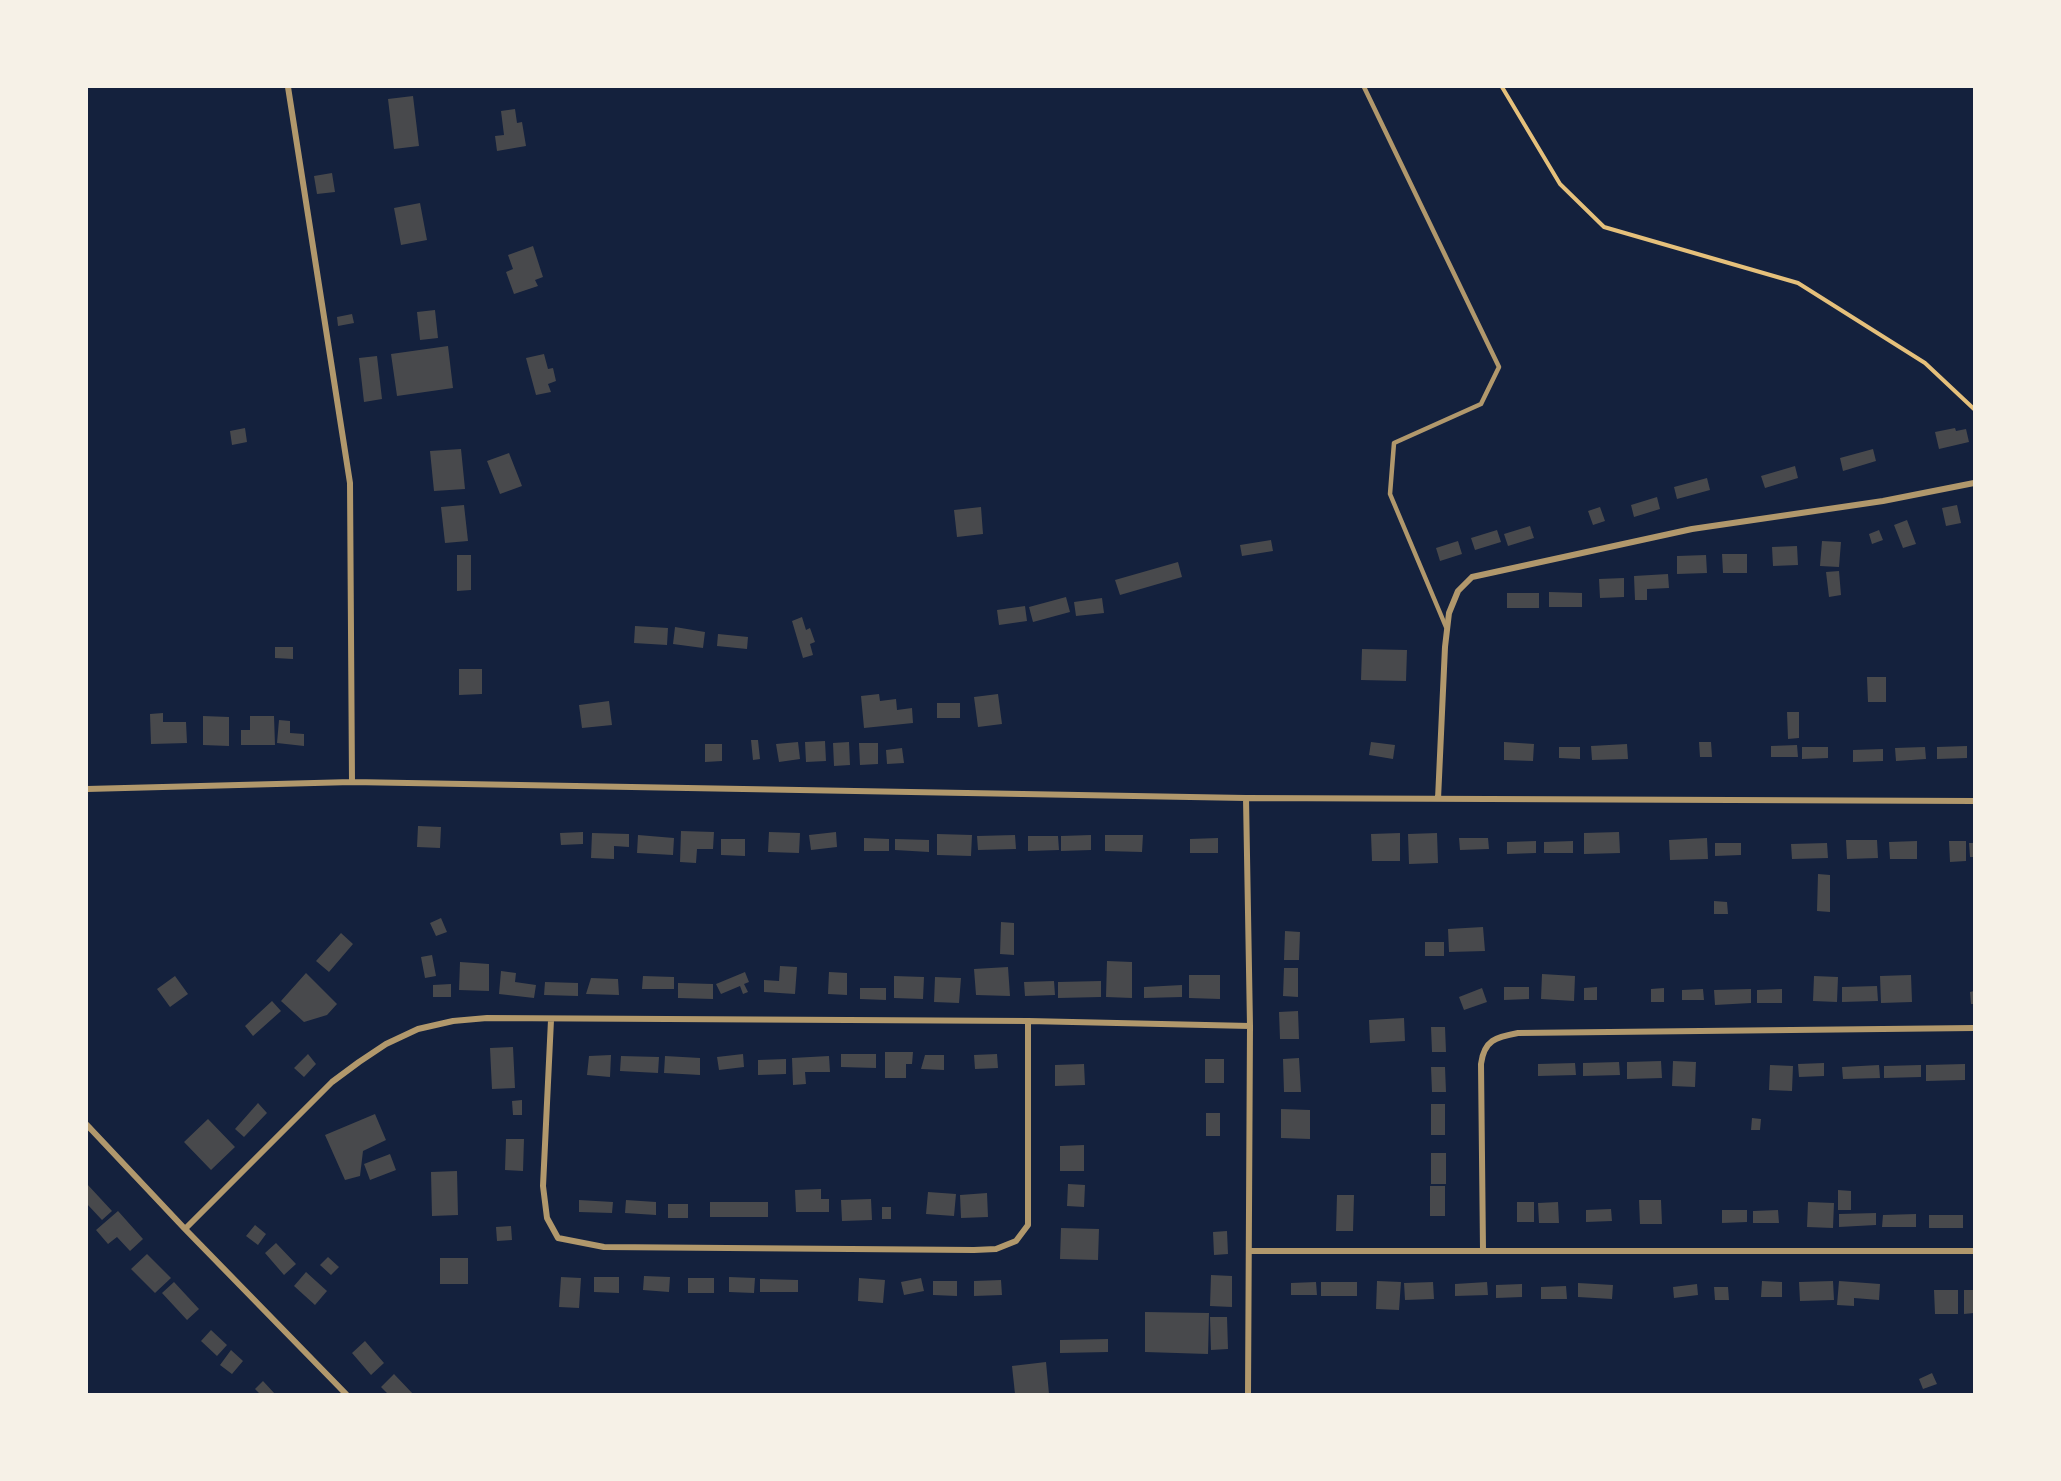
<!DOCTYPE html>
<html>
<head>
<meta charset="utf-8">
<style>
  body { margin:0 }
  #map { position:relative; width:2061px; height:1481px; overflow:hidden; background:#14213d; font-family:Karla,sans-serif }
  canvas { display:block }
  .frame { position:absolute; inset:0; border:88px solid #f6f1e7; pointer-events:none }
</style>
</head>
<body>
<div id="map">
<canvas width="2061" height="1481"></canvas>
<div class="frame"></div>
</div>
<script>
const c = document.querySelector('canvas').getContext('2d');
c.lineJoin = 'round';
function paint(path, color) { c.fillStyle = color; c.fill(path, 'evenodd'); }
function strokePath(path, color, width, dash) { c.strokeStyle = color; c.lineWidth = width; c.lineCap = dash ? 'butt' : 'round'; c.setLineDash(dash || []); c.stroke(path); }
paint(new Path2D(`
  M413,96L419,146L394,149L388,99Z
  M515,109L517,123L522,122L526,146L497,151L495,136L504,135L501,111Z
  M332,173L335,192L317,194L314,176Z
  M420,203L427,240L401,245L394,208Z
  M533,246L543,277L535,280L538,286L514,294L506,272L513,269L508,255Z
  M435,310L438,338L420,340L417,312Z
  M352,314L354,323L338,326L337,317Z
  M448,346L453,388L397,396L391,354Z
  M544,354L548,369L553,368L556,381L548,384L551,392L536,395L526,358Z
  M377,356L382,399L364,402L359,358Z
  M245,428L247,442L232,445L230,431Z
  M1955,428L1956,431L1966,429L1969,442L1939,449L1935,432Z
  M461,449L465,489L434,491L430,451Z
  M1873,449L1876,461L1843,471L1840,458Z
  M509,453L522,486L500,494L487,461Z
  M1795,466L1798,478L1765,488L1761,476Z
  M1707,478L1710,490L1677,499L1674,487Z
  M1657,497L1660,509L1634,517L1631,505Z
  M464,505L468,541L445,543L441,507Z
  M1957,505L1961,523L1946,526L1942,508Z
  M981,507L983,534L957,537L954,510Z
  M1600,507L1605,521L1593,525L1588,511Z
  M1907,520L1916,544L1903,548L1894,525Z
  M1530,526L1534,538L1508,546L1504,534Z
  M1497,530L1501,542L1475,550L1471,538Z
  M1879,530L1883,540L1872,544L1869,534Z
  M1271,540L1273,551L1242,556L1240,545Z
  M1458,541L1462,554L1440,561L1436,548Z
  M1822,541L1841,542L1839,567L1820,566Z
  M1797,546L1798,565L1773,566L1772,547Z
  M1722,554H1747V573H1723Z
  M457,555H471V590L457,591Z
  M1706,555L1707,573L1677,574V556Z
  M1178,562L1182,577L1120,595L1115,580Z
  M1839,571L1841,595L1829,597L1826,572Z
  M1668,574L1669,588L1647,589V600H1635L1634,576Z
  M1624,578V597L1600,598L1599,579Z
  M1549,592L1582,593V607H1549Z
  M1507,593H1539V608H1507Z
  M1066,597L1070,612L1033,622L1029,607Z
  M1102,598L1104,613L1076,616L1074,602Z
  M1025,606L1027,621L999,625L997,610Z
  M802,617L806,630L810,628L815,642L810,644L813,655L803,658L792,621Z
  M635,626L668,628L667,645L634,643Z
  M675,627L705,632L703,648L673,644Z
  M718,634L748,637L747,649L717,646Z
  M275,647H293V659L275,658Z
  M1362,649L1407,650L1406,681L1361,680Z
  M459,669H482V694L459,695Z
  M1867,677H1886V702H1868Z
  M879,694L880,701L896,699L897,710L912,708L913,723L864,728L861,696Z
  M998,694L1002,724L978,727L974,697Z
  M609,701L612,725L582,728L579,705Z
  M937,703H960V718H937Z
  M1787,712H1799V738L1788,739Z
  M163,713V722H186L187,743L151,744L150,714Z
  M203,716L229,717V746L203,745Z
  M250,716H274L275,745H241V730H250Z
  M279,720L290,721V733L304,734V746L277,743Z
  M751,740H758L760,759L753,760Z
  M825,741L826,761L806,762L805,742Z
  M798,742L800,759L779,762L776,744Z
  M849,742L850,765L834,766L833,743Z
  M1371,742L1395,745L1393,759L1369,755Z
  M1504,742L1534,744L1533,761L1504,760Z
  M1699,742H1711L1712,757H1700Z
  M859,743H878V764L860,765Z
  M705,744H722V761L705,762Z
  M1627,744L1628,759L1592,760L1591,746Z
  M1797,745L1798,757H1771V746Z
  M1967,746V758L1937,759V747Z
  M1559,747H1580V759L1559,758Z
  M1802,747H1828V758L1802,759Z
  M1925,747L1926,759L1896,761L1895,748Z
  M902,748L904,763L887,764L886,750Z
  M1883,749V761L1853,762V750Z
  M418,826L441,827L440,848L417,847Z
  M681,831L714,832L713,849H697L696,863L680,862Z
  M583,832V844L561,845L560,833Z
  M769,832L800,833L799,853L768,852Z
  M836,832L837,847L811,850L809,835Z
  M1619,832L1620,853L1584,854V833Z
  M592,833L629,834V847L614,846V859L591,858Z
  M1400,833V861H1372L1371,834Z
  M1437,833L1438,863L1409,864L1408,834Z
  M937,834L972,835L971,856L937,855Z
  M638,835L674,838L673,855L637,853Z
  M1015,835L1016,849L978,850L977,836Z
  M1091,835V850L1061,851V836Z
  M1105,835H1143L1142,852L1105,851Z
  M1028,836H1058L1059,850L1028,851Z
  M864,838L889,839V851H864Z
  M1218,838V853H1190V839Z
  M1459,838H1488L1489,849L1460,850Z
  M1707,838L1708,859L1670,860L1669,840Z
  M721,839H745V856L721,855Z
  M895,839L929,840V852L895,850Z
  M1846,840H1877L1878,858L1847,859Z
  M1536,841V853L1507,854V842Z
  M1573,841V853H1544V842Z
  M1917,841V859H1890L1889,842Z
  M1949,841H1966V861L1950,862Z
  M1715,843H1741V855L1715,856Z
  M1827,843L1828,858L1792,859L1791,844Z
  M1969,843H1974V857H1970Z
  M1818,874L1830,875V912L1817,911Z
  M1714,901L1727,902L1728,914H1714Z
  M441,918L447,932L436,936L430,923Z
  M1001,922L1014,923V955L1000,954Z
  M1483,927L1485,951L1449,952L1448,929Z
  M1285,931L1300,932L1299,960H1284Z
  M341,933L353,944L329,972L316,961Z
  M1425,942H1444V956H1425Z
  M432,955L436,976L425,978L421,957Z
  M1107,961L1132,962V998L1106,997Z
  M460,962L489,964V991L459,990Z
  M780,966L797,967L795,994L764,992V980L779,981Z
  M1008,967L1010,996L976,995L974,969Z
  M1284,968H1298V997L1283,996Z
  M501,971L516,973L515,982L536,985L534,998L499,994Z
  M745,972L749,982L744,984L748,992L743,994L740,986L721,994L716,984Z
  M829,972L847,973V995L828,994Z
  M306,973L337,1004L327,1015L304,1022L281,1001Z
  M1542,974L1575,976L1574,1001L1541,999Z
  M1189,975H1220V999L1189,998Z
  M1911,975L1912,1002L1881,1003L1880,976Z
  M175,976L188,994L170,1007L157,989Z
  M643,976L674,977V989H642Z
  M894,976L924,977L923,999L894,998Z
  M1814,976L1838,977L1837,1002L1813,1001Z
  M935,977L961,978L959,1003L934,1002Z
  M591,978L618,979L619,995L586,994Z
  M1054,981L1055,995L1025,996L1024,982Z
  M1101,981V997L1058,998V982Z
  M545,982L578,983V996L544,995Z
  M678,983L713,984V999L678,998Z
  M451,984V997H433V985Z
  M1182,985V997L1144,998V987Z
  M1877,986L1878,1001L1842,1002V987Z
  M1504,987H1529V999L1504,1000Z
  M1597,987V1000H1584V988Z
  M860,988H886V1000L860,999Z
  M1482,988L1487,1002L1464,1010L1459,997Z
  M1664,988V1002H1651V989Z
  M1703,989L1704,1000H1682V990Z
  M1751,989V1003L1715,1005L1714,990Z
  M1782,989V1003H1757V990Z
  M1974,991V1004H1971L1970,992Z
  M272,1001L281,1011L253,1036L245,1026Z
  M1298,1011L1299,1039H1280L1279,1012Z
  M1404,1018L1405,1041L1370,1043L1369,1020Z
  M1431,1027H1445L1446,1052H1432Z
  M513,1047L515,1088L492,1089L490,1048Z
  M885,1052H913L912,1064H906V1078H885Z
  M308,1054L316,1064L304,1077L294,1068Z
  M743,1054L744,1067L719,1070L717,1057Z
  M841,1054H876V1068L841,1067Z
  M997,1054L998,1068L975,1069L974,1055Z
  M611,1055L610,1077L587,1075L589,1056Z
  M925,1055H944V1070L921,1069Z
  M621,1056L659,1057L658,1073L620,1071Z
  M665,1056L700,1058V1075L664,1073Z
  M829,1056L830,1072H805L806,1084L793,1085L792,1058Z
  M1299,1058L1301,1092H1284L1283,1059Z
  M786,1059V1074L758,1075V1060Z
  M1205,1059H1224V1083H1205Z
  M1661,1061L1662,1078L1627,1079V1062Z
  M1673,1061L1696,1062L1695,1087L1672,1086Z
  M1619,1062L1620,1075L1583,1076V1063Z
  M1575,1063L1576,1075L1538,1076V1064Z
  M1824,1063V1076L1799,1077L1798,1064Z
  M1084,1064L1085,1085L1055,1086V1065Z
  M1965,1064V1080L1926,1081V1065Z
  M1770,1065L1793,1066L1792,1091L1769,1090Z
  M1879,1065L1880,1078L1843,1079L1842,1067Z
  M1921,1065V1077L1884,1078V1066Z
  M1431,1067H1445L1446,1092H1432Z
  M522,1100V1115H513L512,1101Z
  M258,1103L267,1113L244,1137L235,1129Z
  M1431,1104H1445V1135H1431Z
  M1281,1109L1310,1110V1139L1281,1138Z
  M1206,1113H1220V1136H1206Z
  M375,1114L386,1140L363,1151L360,1176L345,1180L325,1135Z
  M1752,1118L1761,1119L1760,1130H1751Z
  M208,1119L235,1147L211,1170L184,1142Z
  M506,1139H524L523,1171L505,1170Z
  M1084,1145V1171H1060V1146Z
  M1431,1153H1446V1184H1431Z
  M390,1154L396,1170L370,1180L364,1164Z
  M457,1171L458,1215L432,1216L431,1172Z
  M87,1184L112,1211L102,1220L87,1204Z
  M1068,1184L1085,1185L1084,1207L1067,1206Z
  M1430,1186H1445V1216H1430Z
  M821,1189V1199H829V1212H796L795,1190Z
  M1838,1190L1851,1191V1210H1838Z
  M928,1192L956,1194L954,1216L926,1214Z
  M987,1193L988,1217L961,1218L960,1195Z
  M1337,1195H1354L1353,1231H1336Z
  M871,1199L872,1220L842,1221L841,1200Z
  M579,1200L613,1202L612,1213L579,1212Z
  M626,1200L656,1202V1215L625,1213Z
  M1639,1200H1661L1662,1224H1640Z
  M710,1202H768V1217H710Z
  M1517,1202H1534V1222H1517Z
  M1558,1202L1559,1223H1539L1538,1203Z
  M1808,1202L1834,1203L1833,1228L1807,1227Z
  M668,1204H688V1218H668Z
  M882,1207H891V1219H882Z
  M1611,1209L1612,1221L1586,1222V1210Z
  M1722,1210H1747V1222L1722,1223Z
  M1778,1210L1779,1223H1753V1211Z
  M118,1211L143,1239L130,1251L117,1237L108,1244L96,1230Z
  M1876,1213V1225L1839,1227V1214Z
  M1916,1214V1227H1882L1883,1215Z
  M1929,1215H1963V1228H1929Z
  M255,1225L266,1234L258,1245L246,1236Z
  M511,1226L512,1240L497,1241L496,1227Z
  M1061,1228L1099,1229L1098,1260L1060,1259Z
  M1227,1231L1228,1254L1214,1255L1213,1232Z
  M276,1243L296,1264L284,1275L265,1253Z
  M147,1254L171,1278L155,1293L131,1269Z
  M328,1257L339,1267L331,1275L320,1265Z
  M440,1258H468V1284H440Z
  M306,1272L327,1291L315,1305L294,1286Z
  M1211,1275L1232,1276V1307L1210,1306Z
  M644,1276L670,1277L669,1292L643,1290Z
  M561,1277L581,1278L579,1308L559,1307Z
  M594,1277H619V1293L594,1292Z
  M729,1277L755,1278L754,1293L729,1292Z
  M688,1278H714V1293H688Z
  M859,1278L885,1280L883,1303L858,1301Z
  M921,1278L924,1291L904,1295L901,1282Z
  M760,1279L798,1280V1292H760Z
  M1001,1280L1002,1295L974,1296V1281Z
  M933,1281H957V1296L933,1295Z
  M1377,1281L1401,1282L1399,1310L1376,1309Z
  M1762,1281L1782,1282V1297H1761Z
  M1833,1281L1834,1300L1800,1301L1799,1282Z
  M1839,1281L1880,1284L1879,1300L1854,1298V1306L1837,1305Z
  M174,1282L199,1309L187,1320L162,1293Z
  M1316,1282L1317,1295H1291V1283Z
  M1321,1282H1357V1296H1321Z
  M1433,1282L1434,1299L1405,1300L1404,1283Z
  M1487,1282L1488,1295L1455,1296V1284Z
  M1578,1283L1613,1285L1612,1299L1578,1297Z
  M1522,1284V1297L1496,1298V1285Z
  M1697,1284L1698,1295L1674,1298L1673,1287Z
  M1566,1286L1567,1299H1541V1287Z
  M1714,1287H1728L1729,1300H1715Z
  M1934,1290H1958V1314H1935Z
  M1964,1290H1974V1313L1964,1314Z
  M1145,1312L1209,1313L1208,1354L1145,1352Z
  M1210,1317H1227L1228,1349L1211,1350Z
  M211,1330L227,1345L217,1356L201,1341Z
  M1108,1339V1352L1060,1353V1340Z
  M365,1341L384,1363L371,1375L352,1353Z
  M231,1350L243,1361L232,1374L220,1365Z
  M1046,1362L1049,1394H1015L1012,1366Z
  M1932,1373L1937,1384L1923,1389L1919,1379Z
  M394,1374L413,1394H388L381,1387Z
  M263,1381L275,1394H260L255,1389Z`), '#48494c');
strokePath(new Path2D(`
  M1502,87L1560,184L1604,227L1798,283L1925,363L1974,409`), '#e5c07b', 4);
strokePath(new Path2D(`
  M1364,87L1499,367L1481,404L1394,443L1390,494L1446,627`), '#b1986c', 4.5);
strokePath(new Path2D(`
  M288,87L350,483L352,782
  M87,789L352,782L1246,798L1974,801
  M1246,798L1250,1026L1248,1394
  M1438,799L1445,647L1449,613L1458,591L1472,577L1692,529L1883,501L1974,483
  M551,1020L543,1186L547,1218L558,1238L604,1247L974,1250L996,1249L1016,1241L1028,1225V1021
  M87,1125L185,1229L346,1394
  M185,1229L332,1082L359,1062L386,1044L418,1029L453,1021L487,1018L1028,1021L1250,1026
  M1483,1250L1481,1064C1484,1040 1496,1037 1518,1033L1974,1028
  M1250,1251H1974`), '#b1986c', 6);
</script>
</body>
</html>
